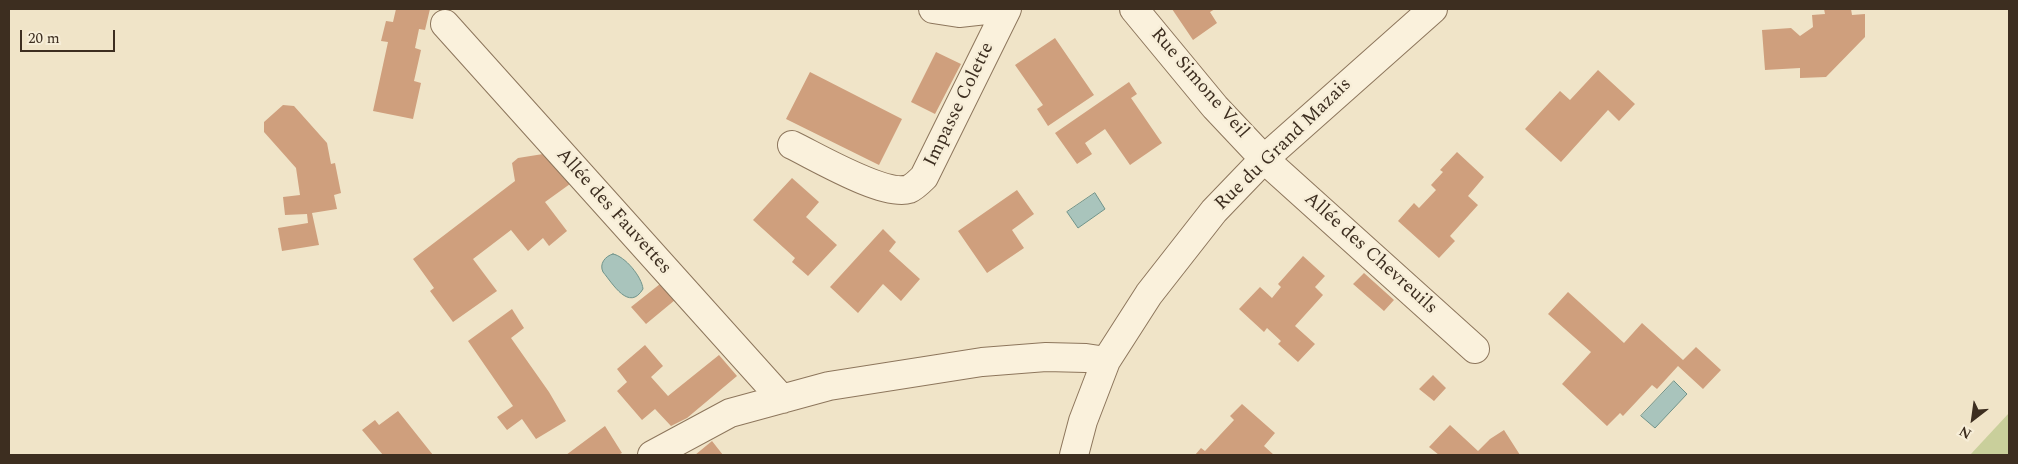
<!DOCTYPE html>
<html>
<head>
<meta charset="utf-8">
<style>
  body { margin:0 }
  #map { position:relative; width:2018px; height:464px; overflow:hidden; background:#f0e4c8; font-family:Spectral,serif }
  canvas { display:block }
  .frame { position:absolute; inset:0; border:10px solid #3d2e20; pointer-events:none }
  .north { position:absolute; left:1948px; top:394px; width:50px; height:50px; -webkit-text-stroke:4px #f7eed8; paint-order:stroke; rotate:210deg; font-size:14px; font-weight:700; line-height:20px; text-align:center; color:#3d2e20 }
  .north::after { content:''; display:block; margin:auto; width:18px; height:22px; background:#3d2e20; clip-path:polygon(50% 0,100% 100%,50% 72%,0 100%) }
  .scale { position:absolute; left:20px; top:30px; width:95px; height:22px; box-sizing:border-box; border:2px solid #3d2e20; border-top:0; padding-left:6px; font-size:15px; line-height:18px; white-space:nowrap; color:#3d2e20; -webkit-text-stroke:4px #f7eed8; paint-order:stroke }
</style>
</head>
<body>
<div id="map">
<canvas width="2018" height="464"></canvas>
<div class="frame"></div>
<div class="north">N</div>
<div class="scale">20 m</div>
</div>
<script>
const c = document.querySelector('canvas').getContext('2d');
c.lineJoin = 'round';
function paint(path, color) { c.fillStyle = color; c.fill(path, 'evenodd'); }
function strokePath(path, color, width, dash) { c.strokeStyle = color; c.lineWidth = width; c.lineCap = dash ? 'butt' : 'round'; c.setLineDash(dash || []); c.stroke(path); }
function drawText(font, color, halo, rows, align = 'center') {
  c.font = font + ' Spectral,serif'; c.lineWidth = 5; c.setLineDash([]); c.textBaseline = 'middle'; c.strokeStyle = halo; c.fillStyle = color; for (const [text, x, y, turn = 0] of rows) {
    c.save(); c.translate(x, y); c.rotate((+turn || 0) * Math.PI / 180); c.textAlign = isNaN(turn) ? turn : align; if (halo) c.strokeText(text, 0, 0); c.fillText(text, 0, 0); c.restore();
  }
}
paint(new Path2D(`
  M2009,413V455H1970Z`), '#c9cf9b');
const water = new Path2D(`
  M1095,193L1105,209L1078,228L1067,212Z
  M613,254C625,256 642,277 643,289C629,312 613,284 603,272C599,264 605,256 613,254Z
  M1674,381L1687,394L1655,428L1641,416Z`);
paint(water, '#a9c4bc');
strokePath(water, '#6f938a', 1);
paint(new Path2D(`
  M396,9H430L425,30L419,29L415,48L421,50L414,81L421,83L413,119L373,111L388,42L381,41L386,21L393,22Z
  M1172,9H1215L1210,12L1217,23L1193,40Z
  M1824,9H1851L1852,15L1865,14V37L1826,77L1800,78V68L1765,70L1762,30L1791,28L1800,36L1813,27L1812,15L1825,14Z
  M1055,38L1094,95L1048,126L1037,109L1043,105L1015,65Z
  M936,52L961,64L935,114L911,102Z
  M1598,70L1635,104L1619,121L1608,110L1561,162L1525,129L1560,91L1570,100Z
  M810,72L902,119L879,165L786,119Z
  M1129,82L1137,94L1131,98L1162,143L1130,165L1105,129L1085,143L1092,154L1077,164L1055,133Z
  M283,105L294,106L327,143L331,164L335,163L341,193L334,195L337,209L312,213L319,245L282,251L278,228L308,223L307,214L285,215L283,197L300,195L296,168L264,132V122Z
  M1457,152L1484,177L1468,196L1478,205L1450,236L1455,241L1439,258L1398,221L1414,203L1419,208L1436,190L1431,185L1443,172L1440,170Z
  M543,154L570,184L545,202L567,231L549,246L543,238L528,251L511,230L473,259L497,291L453,322L430,291L434,288L413,259L515,181L512,163L518,158Z
  M792,178L819,202L806,217L837,245L808,276L792,262L795,258L753,220Z
  M1017,190L1034,214L1012,230L1024,248L987,273L958,231Z
  M883,229L896,242L889,251L920,279L901,301L883,284L858,313L830,287Z
  M1303,256L1325,276L1315,287L1323,295L1295,326L1315,344L1298,362L1278,344L1281,341L1267,328L1264,332L1239,309L1260,287L1272,298L1281,287L1278,284Z
  M1364,273L1394,300L1384,311L1353,284Z
  M660,284L675,300L646,324L631,307Z
  M1568,292L1624,343L1642,323L1683,360L1696,347L1721,370L1703,389L1678,366L1657,389L1652,385L1623,416L1620,413L1607,426L1562,384L1591,352L1548,314Z
  M512,309L524,328L511,338L549,392L566,421L536,439L522,419L507,430L497,417L513,406L468,341Z
  M645,345L663,366L651,377L668,396L719,355L737,376L687,418L671,426L655,409L642,420L617,391L627,382L617,369Z
  M1433,375L1446,388L1434,401L1419,389Z
  M1242,404L1275,433L1264,446L1274,455H1195L1201,448L1205,451L1234,420L1230,416Z
  M398,411L433,455H383L362,430L375,420L379,425Z
  M1450,425L1478,451L1490,439L1504,430L1520,455H1439L1429,447Z
  M605,426L622,453L618,455H566Z
  M712,441L723,455H695Z`), '#cf9f7d');
const minor = new Path2D(`
  M933,9L959,13L995,9
  M1134,9L1215,107L1264,159L1475,349
  M445,24L782,399
  M792,145C817,157 884,197 909,189C914,187 920,181 924,177L1007,9
  M652,455L730,413L829,386L982,362L1046,357L1086,358L1106,361
  M1074,455L1083,421L1106,361L1149,294L1214,211L1264,159L1433,9`);
strokePath(minor, '#8d765c', 30);
strokePath(minor, '#faf1dc', 28);
drawText('19px', '#3d2e20', '#f7eed8', [
  ["Rue Simone Veil",1199,84,49],
  ["Impasse Colette",960,105,-64],
  ["Rue du Grand Mazais",1284,145,-44],
  ["Allée des Fauvettes",613,212,48],
  ["Allée des Chevreuils",1370,254,42]
]);
</script>
</body>
</html>
